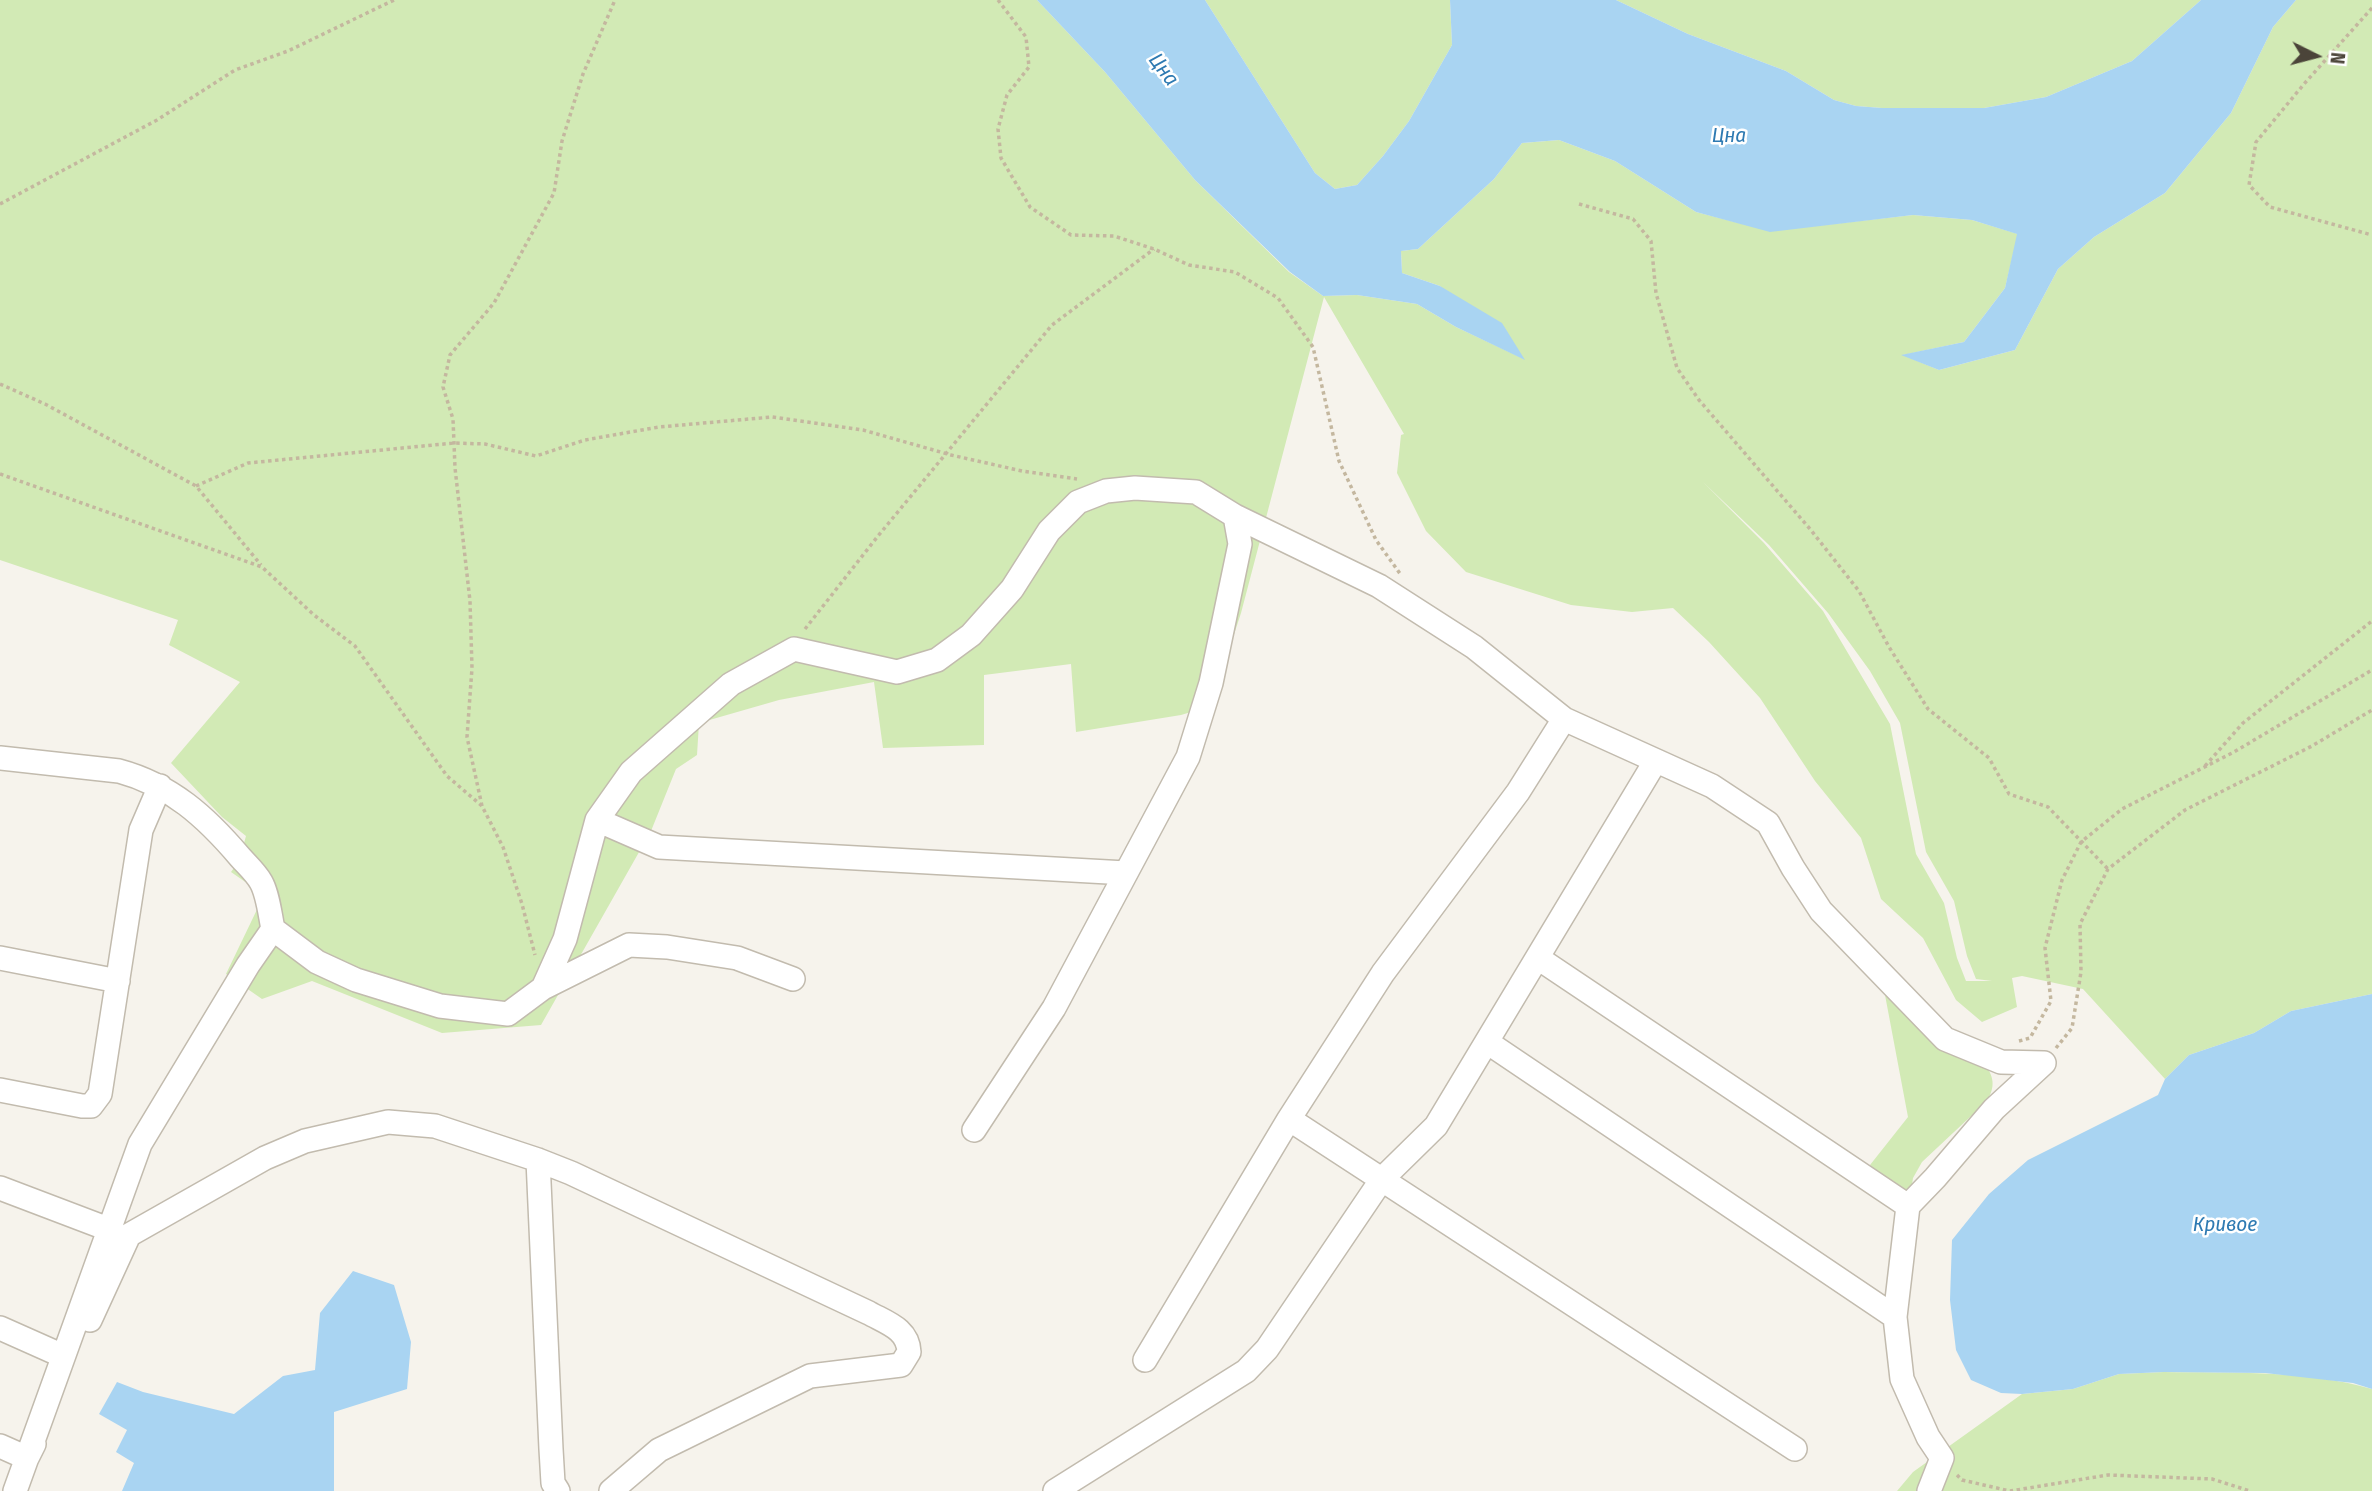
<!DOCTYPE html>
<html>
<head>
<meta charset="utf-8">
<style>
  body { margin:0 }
  #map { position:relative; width:2372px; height:1491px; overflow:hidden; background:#f6f3ec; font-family:"Fira Sans Condensed",sans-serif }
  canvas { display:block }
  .north { position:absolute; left:2281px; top:21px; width:70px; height:70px; -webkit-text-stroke:5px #fff; paint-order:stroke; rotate:96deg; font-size:19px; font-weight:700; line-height:28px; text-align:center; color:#4b4439 }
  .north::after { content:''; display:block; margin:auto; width:24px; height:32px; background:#4b4439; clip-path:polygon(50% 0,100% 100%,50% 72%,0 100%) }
</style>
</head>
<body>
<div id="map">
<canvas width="2372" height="1491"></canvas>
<div class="north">N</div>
</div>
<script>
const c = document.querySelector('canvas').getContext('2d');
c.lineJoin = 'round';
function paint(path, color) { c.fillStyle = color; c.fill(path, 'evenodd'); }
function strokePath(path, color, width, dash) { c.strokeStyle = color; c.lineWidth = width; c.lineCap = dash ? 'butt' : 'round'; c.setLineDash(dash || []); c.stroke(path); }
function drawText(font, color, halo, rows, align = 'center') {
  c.font = font + ' "Fira Sans Condensed",sans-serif'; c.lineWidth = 5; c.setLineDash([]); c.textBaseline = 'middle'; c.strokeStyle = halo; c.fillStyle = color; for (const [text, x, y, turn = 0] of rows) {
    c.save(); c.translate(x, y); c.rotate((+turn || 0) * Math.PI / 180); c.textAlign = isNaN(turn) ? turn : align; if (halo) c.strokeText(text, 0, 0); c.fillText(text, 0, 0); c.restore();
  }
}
paint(new Path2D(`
  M0,0H1037L1105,72L1195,180L1289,272L1323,296L1357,295L1417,304L1456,327L1524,359L1440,286L1402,273L1401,251L1418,249L1494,179L1522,143L1559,140L1615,161L1696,212L1770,231L1913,215L1972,220L2018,234L2005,288L1964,342L1903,355L1939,370L2015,350L2058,269L2094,237L2165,193L2231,113L2273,27L2296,0H2372V994L2291,1011L2254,1033L2189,1055L2165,1079L2083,989L2022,976L2012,978L2017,1007L1982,1022L1956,1000L1923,938L1881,899L1861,838L1815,781L1760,698L1709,642L1673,608L1632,612L1571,605L1466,572L1426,531L1397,473L1401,435L1404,434L1324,297L1241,613L1209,711L1201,709L1181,715L1076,732L1071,664L984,675V745L883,748L874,682L779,700L699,723L697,755L676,769L651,831L541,1025L442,1033L312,981L262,999L226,974L264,895L231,872L239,861L246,836L222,817L171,763L240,682L169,645L178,620L0,560ZM1703,482L1769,545L1828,613L1870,671L1900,723L1926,852L1954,901L1967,956L1976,979L1992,981H1966L1957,958L1944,903L1916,854L1890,724L1823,611L1764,543Z
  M1205,0H1450L1452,45L1409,121L1383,156L1357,185L1335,189L1315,173Z
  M1616,0H2201L2132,61L2046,97L1984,108H1882L1856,106L1834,100L1786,71L1688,34Z
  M1882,979L1982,1061C1994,1075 1997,1087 1985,1103L1922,1162L1913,1178L1909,1205L1899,1202L1870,1165L1908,1117Z
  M2164,1372C2233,1373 2306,1370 2372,1389V1491H1897L1913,1472L2022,1394L2073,1389L2119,1374Z`), '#d2eab5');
paint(new Path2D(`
  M1037,0H1205L1315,173L1335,189L1357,185L1383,156L1409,121L1452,45L1450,0H1616L1688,34L1786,71L1834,100L1856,106L1882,108H1984L2046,97L2132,61L2201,0H2296L2273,27L2231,113L2165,193L2094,237L2058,269L2015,350L1939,370L1901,355L1964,342L2005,288L2017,234L1972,220L1913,215L1770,232L1696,212L1615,161L1559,140L1522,143L1494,179L1418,249L1401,251L1402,273L1440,286L1502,323L1525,360L1456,327L1417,304L1357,295L1323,296L1290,272L1195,180L1105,72Z
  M2372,994V1389L2353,1383L2265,1373L2164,1372L2119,1374L2073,1389L2022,1394L2001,1393L1971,1380L1956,1350L1950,1300L1952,1240L1989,1194L2028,1160L2158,1095L2165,1079L2189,1055L2254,1033L2291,1011Z
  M353,1271L394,1285L411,1342L407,1389L334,1412V1491H122L134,1463L116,1452L127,1430L99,1414L117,1382L143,1392L234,1414L283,1376L315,1370L320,1313Z`), '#a9d4f2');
const minor = new Path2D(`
  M0,758L119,771C171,785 206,817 240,857C247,865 256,873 261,882C268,894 270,915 273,929
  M597,820L659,847L1126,873
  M0,958L118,981
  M1538,958L1908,1206
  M543,988L629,945L667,947L737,958L793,979
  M1487,1042L1895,1317
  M0,1090L82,1106H91L100,1094L141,830L160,786
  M1289,1119L1795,1449
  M974,1130L1054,1008L1188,757L1211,683L1240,544L1235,516
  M538,1160L551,1449L553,1483L558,1491
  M0,1188L108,1229
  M90,1320L129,1235L265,1158L305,1141L388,1122L435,1126L538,1160L571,1173L869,1313C887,1323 908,1329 909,1352L901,1365L810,1376L659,1450L611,1491
  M0,1328L63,1356
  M1145,1360L1289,1119L1383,973L1518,792L1564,719
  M0,1446L27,1458L34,1444
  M15,1491L140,1144L248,965L273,929L317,962L356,980L440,1006L508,1014L543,988L565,939L597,820L631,772L731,684L794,649L897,672L937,660L971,635L1012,589L1049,531L1078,502L1106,491L1135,488L1196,492L1235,516L1379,586L1474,647L1564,719L1712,786L1768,823L1793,868L1821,911L1945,1039L2001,1062L2044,1063
  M1055,1491L1246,1371L1267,1349L1382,1179L1436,1126L1655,762
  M1929,1491L1942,1458L1928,1437L1902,1379L1895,1317L1908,1206L1935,1178L1994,1109L2044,1063`);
strokePath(minor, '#c2bbae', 26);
strokePath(new Path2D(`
  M998,0L1026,37L1029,67L1007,95L998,129L1001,158L1030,207L1071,235L1114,236L1154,249L1189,265L1235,272L1278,298L1313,347L1339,461L1376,540L1401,575
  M2372,8L2304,84L2256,142L2249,185L2270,207L2372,235
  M0,204L157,120L235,70L288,51L394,0
  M1579,204L1633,219L1651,241L1656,293L1677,368L1699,400L1810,529L1859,591L1889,647L1928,709L1989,758L2009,794L2048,807L2108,869
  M0,384L45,404L196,486L261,565
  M0,474L262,567L314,615L355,646L447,776L482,806L503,847L522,904L535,955
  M196,486L248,463L454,443L485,444L536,456L585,440L659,427L772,417L863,430L951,455L1022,471L1077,479
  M805,629L878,536L1052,325L1154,249
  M2205,766L2243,723L2372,621
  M482,806L467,737L472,668L470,601L455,468L453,419L443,387L450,355L494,303L554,193L562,141L583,74L615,0
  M2019,1041L2030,1038L2051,1001L2045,948L2062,880L2081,842L2122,809L2234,752L2372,670
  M2056,1048L2072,1028L2081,972L2080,924L2108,869L2185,810L2312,746L2372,710
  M1957,1475L1962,1480L2010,1491L2108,1475L2212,1479L2250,1491`), '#c4b79f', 3.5, [3.5, 3.5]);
strokePath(minor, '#fff', 23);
drawText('italic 21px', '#2e7ab2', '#fff', [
  ["Цна",1163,70,53],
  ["Цна",1729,136],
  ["Кривое",2225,1225]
]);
</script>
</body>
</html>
